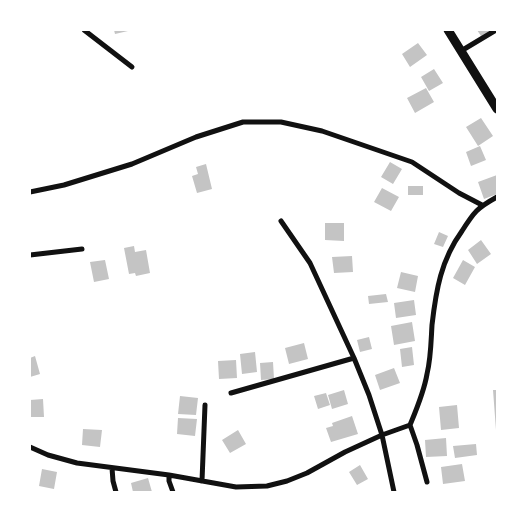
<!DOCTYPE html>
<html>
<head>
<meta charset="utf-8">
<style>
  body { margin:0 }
  #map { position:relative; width:527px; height:522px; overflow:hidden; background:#fff; font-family:Raleway,sans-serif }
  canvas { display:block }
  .frame { position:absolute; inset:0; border:31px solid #fff; pointer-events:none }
</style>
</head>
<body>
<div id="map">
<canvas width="527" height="522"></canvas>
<div class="frame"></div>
</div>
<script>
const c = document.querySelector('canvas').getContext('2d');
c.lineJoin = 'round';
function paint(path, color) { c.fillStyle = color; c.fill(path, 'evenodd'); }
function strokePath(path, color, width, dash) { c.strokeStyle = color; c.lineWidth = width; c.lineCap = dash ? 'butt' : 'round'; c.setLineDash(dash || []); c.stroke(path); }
paint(new Path2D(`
  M114,30H128V31L115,34Z
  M477,30H491L481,36Z
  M418,43L427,55L410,67L402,54Z
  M434,69L443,83L429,91L421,77Z
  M426,88L434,102L415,113L407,98Z
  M481,118L493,136L478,146L466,127Z
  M480,146L486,160L471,166L466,152Z
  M390,162L402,169L393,184L381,177Z
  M206,164L212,189L197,193L192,176L198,174L196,167Z
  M497,175V194L484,199L478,182Z
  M408,186H423V195H408Z
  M382,188L399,197L391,211L374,202Z
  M325,223H344V241L325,240Z
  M439,232L448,236L443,247L434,244Z
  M481,240L491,254L477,264L468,250Z
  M134,246L135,252L146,250L150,273L136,276L135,273L129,274L124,248Z
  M352,256L353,272L334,273L332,257Z
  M105,260L109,279L94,282L90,262Z
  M463,260L475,267L465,285L453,278Z
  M401,272L418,276L415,292L397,288Z
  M386,294L388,302L369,304L368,296Z
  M414,300L416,315L396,318L394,303Z
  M412,322L415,341L394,345L391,326Z
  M369,337L372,349L360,352L357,340Z
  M304,343L308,359L289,364L285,348Z
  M412,347L414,365L402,367L400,349Z
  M255,352L257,372L242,374L240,354Z
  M35,356L40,374L30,377V358Z
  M236,360L237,378L219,379L218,361Z
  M273,362L274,379L261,380L260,363Z
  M394,368L400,383L380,390L375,375Z
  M344,390L348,404L332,409L328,395Z
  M493,390H497V430H496Z
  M326,393L330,405L318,409L314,396Z
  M180,396L198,398L196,415L178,414Z
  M43,399L44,417H30V400Z
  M457,405L459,428L441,430L439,407Z
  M352,416L358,434L331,442L326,428L333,426L332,423Z
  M178,418L197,419L195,436L177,434Z
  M83,429L102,430L100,447L82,445Z
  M238,430L246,444L230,453L222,440Z
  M446,438L447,456L426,457L425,440Z
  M476,444L477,455L455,458L453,446Z
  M462,464L465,481L443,484L441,467Z
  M360,465L368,479L357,485L349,472Z
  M42,469L57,472L54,489L39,486Z
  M148,478L152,492H133L131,483Z`), '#c4c4c4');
strokePath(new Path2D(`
  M84,30L132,67
  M461,51L496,30
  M30,192L64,185L132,164L196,137L243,122H281L322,131L412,162L459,193L482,205
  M281,221L310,263L354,358L369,395L382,435L394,492
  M30,255L82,249
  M231,393L354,358
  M410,425L417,445L427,482
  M30,447L48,455L77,463L169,475L236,487L267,486L287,481L307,473L345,452L382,435L410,425C417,408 424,392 427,374C431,358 431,341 432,325C436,290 441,260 462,231C474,212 477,208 497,197
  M112,468L113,481L116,492
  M169,475V481L173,492
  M202,481L205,405`), '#111', 5);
strokePath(new Path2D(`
  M448,30L497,109`), '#111', 9);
</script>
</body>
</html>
